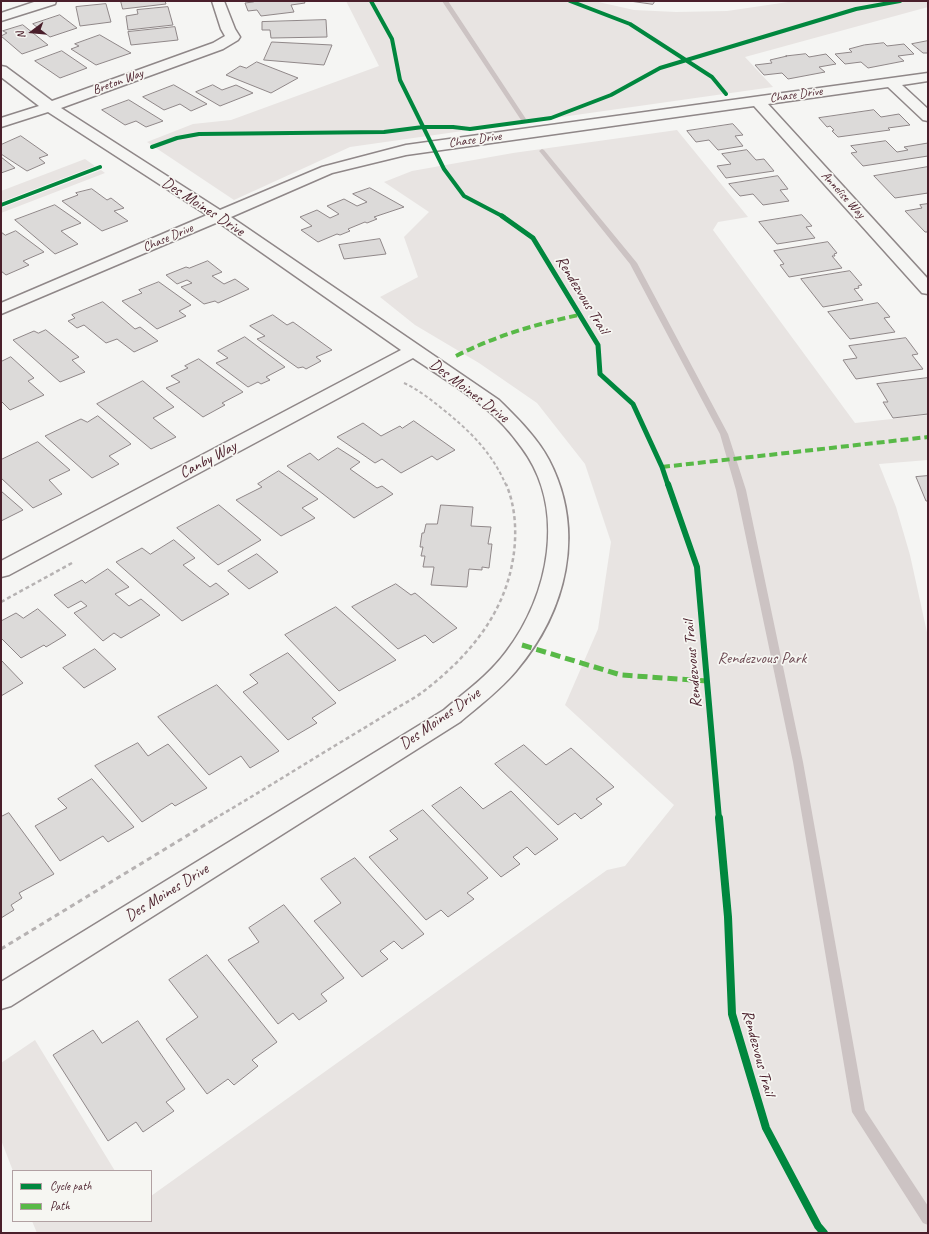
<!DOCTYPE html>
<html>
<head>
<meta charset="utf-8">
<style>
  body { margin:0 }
  #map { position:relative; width:929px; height:1234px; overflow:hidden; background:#f5f5f3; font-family:Caveat,sans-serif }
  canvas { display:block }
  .frame { position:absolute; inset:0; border:2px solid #4a1f2b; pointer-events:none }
  .legend { position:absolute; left:12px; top:1170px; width:140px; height:52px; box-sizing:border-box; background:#f6f6f2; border:1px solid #b1a0a2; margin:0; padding:5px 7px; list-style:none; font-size:12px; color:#4a1f2b }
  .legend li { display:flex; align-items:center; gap:8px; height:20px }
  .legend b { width:20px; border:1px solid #b1a0a2 }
  .north { position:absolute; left:12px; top:12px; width:40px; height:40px; -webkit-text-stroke:3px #f6f6f2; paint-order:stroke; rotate:254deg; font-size:11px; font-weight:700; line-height:16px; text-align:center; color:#4a1f2b }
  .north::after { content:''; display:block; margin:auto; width:14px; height:18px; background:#4a1f2b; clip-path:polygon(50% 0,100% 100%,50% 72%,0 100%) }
</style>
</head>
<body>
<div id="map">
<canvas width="929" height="1234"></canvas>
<div class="frame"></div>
<ul class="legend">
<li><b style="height:5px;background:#00873e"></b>Cycle path</li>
<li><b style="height:5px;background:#58b947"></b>Path</li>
</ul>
<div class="north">N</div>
</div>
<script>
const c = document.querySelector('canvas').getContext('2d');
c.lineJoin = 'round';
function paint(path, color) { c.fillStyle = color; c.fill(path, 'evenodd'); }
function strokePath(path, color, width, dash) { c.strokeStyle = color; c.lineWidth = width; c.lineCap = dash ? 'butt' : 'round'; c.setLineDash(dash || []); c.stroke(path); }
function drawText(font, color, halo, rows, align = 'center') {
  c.font = font + ' Caveat,sans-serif'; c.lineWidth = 3.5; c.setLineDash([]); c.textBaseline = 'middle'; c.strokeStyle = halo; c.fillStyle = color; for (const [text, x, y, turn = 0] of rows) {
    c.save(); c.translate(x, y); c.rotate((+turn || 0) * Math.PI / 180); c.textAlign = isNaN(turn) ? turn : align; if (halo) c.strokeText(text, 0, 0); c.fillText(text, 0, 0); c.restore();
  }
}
paint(new Path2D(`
  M346,1H594L634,10L676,12L727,11L795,1H928V7L745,57L773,87L350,147L234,200L147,142L193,124L231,120L379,66Z
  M677,130L748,217L718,222L713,230L855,423L928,415V460L879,464L896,507L910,555L928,637V1233H37L32,1221H151V1196L607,870L625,866L674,805L565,705L598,629L611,542L585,464L537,403L479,363L415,325L380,297L418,277L404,237L429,212L384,182L412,171L513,153Z
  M85,159L95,166L1,202V191Z
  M101,170L105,173L1,213V208Z
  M35,1040L115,1171H13L1,1140V1063Z`), '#e8e4e2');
paint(new Path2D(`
  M442,1H448L526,119L525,120H521Z
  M542,149L544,150L637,263L728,434L746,490L803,762L865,1110L928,1206V1225L923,1223L852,1112L793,762L736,490L720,434L630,264L540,152L539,151Z`), '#ccc3c3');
const building = new Path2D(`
  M121,1H165L166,4L123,9Z
  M252,1H304L305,3L291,5L294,12L261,16L257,10L248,11L245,3L253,2Z
  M630,1H655L653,4Z
  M106,4L111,22L80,26L76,7Z
  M168,7L173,25L128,30L126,16L138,14L137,10Z
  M60,15L77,28L50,37L33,24Z
  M326,20L327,37L271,38L270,30H262V22Z
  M23,25L48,45L22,54L1,36L7,33L3,31Z
  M175,27L178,40L131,45L128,32Z
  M100,35L131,53L96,65L71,49L79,46L75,44Z
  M928,41V53H923L912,44Z
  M272,42L332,45L324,65L264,60Z
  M884,43L887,46L904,44L914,54L898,56L904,61L868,68L861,62L845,64L835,54L852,52L849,49L864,45Z
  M62,51L87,68L60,78L35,61Z
  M806,54L809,57L826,54L836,64L819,67L825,72L788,79L782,73L764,75L755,65L772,63L770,60L787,56H786Z
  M257,62L298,78L271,93L226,75L240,66L246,68Z
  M174,85L207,104L191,111L180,104L164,110L143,97Z
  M213,85L222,90L236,85L253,93L220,106L196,92Z
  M129,100L163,121L146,127L136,121L125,125L102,110Z
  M874,110L881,117L899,114L910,125L888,128L890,130L838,137L832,131L834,130L830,126L827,127L819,118Z
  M733,124L743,135L735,136L743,146L718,150L709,140L696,142L687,131Z
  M21,136L48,155L39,158L45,163L27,171L1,154V145Z
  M886,141L897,152L908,150L904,147L928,143V156L863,166L851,153L857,152L851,146Z
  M747,150L756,160L764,159L774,171L726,178L717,166L731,164L722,154Z
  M1,157L15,168L1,173Z
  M928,167V193L895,198L874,176Z
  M778,176L788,189L780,190L789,201L763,205L753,194L740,196L729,184Z
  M370,188L404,207L374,217L377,219L367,223L365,222L348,229L350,231L340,235L337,234L318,242L301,230L312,226L300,217L317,210L330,218L339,214L327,206L344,199L357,206L367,202L353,194Z
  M92,189L107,200L111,198L124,208L114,211L128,221L102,231L62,201L78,195L76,193Z
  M928,204V232H925L905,211L922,208L920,205Z
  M55,205L81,223L61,231L78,244L55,254L15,220Z
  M802,215L812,226L806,227L815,238L777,244L759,222Z
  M16,231L44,252L23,261L29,265L6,275L1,271V232L5,235Z
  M380,239L386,254L344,259L339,245Z
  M828,242L837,253L834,254L835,256H832L842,268L789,277L780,265L784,264L774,251Z
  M208,261L222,272L212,276L224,284L235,279L249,289L218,303L215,301L204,304L181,287L192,283L187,280L177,284L166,275L186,267L189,268Z
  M850,271L862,285L858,286L859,288L854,289L863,300L823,307L801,279Z
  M159,282L191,305L179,311L186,316L157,329L122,301L142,293L139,290Z
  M103,302L135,329L140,327L158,341L134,352L117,339L106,343L84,325L77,328L68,321L75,318L72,315Z
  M878,303L890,317L884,318L895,332L850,339L828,312Z
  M273,315L287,325L293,322L332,350L316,357L321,361L306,369L303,367L298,368L257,339L265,336L250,326Z
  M46,330L79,357L72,360L85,372L60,382L13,340L34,331L38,333Z
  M245,337L285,367L266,377L270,380L261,384L258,382L248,387L216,363L228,358L218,351Z
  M906,338L918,354L912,355L923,369L856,379L843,360L857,358L849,346Z
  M11,357L34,378L28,381L44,395L10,410L1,401V362Z
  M199,359L243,392L222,403L225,405L203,417L166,388L180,382L171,376L188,368L185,366Z
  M928,378V414L893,418L883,402H888L877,384Z
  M143,381L174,407L153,418L176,437L151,449L97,404Z
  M98,416L131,444L109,456L119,464L92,478L45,436L81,419L87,422Z
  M414,421L455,450L437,460L432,456L401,473L382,459L375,463L337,437L363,423L381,436L400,426L402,428Z
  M38,442L70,470L49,480L62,494L33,508L1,478V460Z
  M338,448L360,462L350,469L377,488L382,486L393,494L354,518L287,466L310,453L318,460Z
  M279,471L318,499L302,508L315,518L281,536L236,500L262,487L258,484Z
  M928,476V501H926L916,477Z
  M1,491L23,510L1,521Z
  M219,505L261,540L218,565L177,528Z
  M441,505L473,507L471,526L491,527L488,544H492L489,568L482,567V570L469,569L467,587L431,585L434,567H423L425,556H421L423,547H420L422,533H424L426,524H437Z
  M174,540L195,558L183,565L210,587L216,583L229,594L182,621L116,562L142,548L150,554Z
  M257,554L278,572L249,589L228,571Z
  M108,569L129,587L115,594L129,606L141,599L160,615L121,638L114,633L103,641L74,613L87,606L81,601L68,608L54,595L82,580L85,583Z
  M396,584L411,595L415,593L457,628L433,643L425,635L398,649L352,607Z
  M336,607L396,660L339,691L285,635Z
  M38,609L66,635L46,647L44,645L21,658L1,638V621L16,613L23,618Z
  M95,649L116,669L84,688L63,668Z
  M288,653L336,703L312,718L317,723L288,740L243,692L258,683L250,675Z
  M1,660L23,683L1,696Z
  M217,685L279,751L250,768L241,756L209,775L158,717Z
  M138,743L148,756L168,744L207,788L175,806L172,803L142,822L95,766Z
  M524,745L546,765L571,748L614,787L596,799L602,804L581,819L575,813L558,825L495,764Z
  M92,779L134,827L108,842L103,836L60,861L35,826L67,808L58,799Z
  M461,787L483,809L511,791L558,839L535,855L527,847L513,857L520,864L501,877L432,806Z
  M423,810L488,878L467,893L474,899L448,917L441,910L426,920L369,857L398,839L390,831Z
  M9,813L54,874L19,893L22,898L11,905L14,910L1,918V817Z
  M355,858L424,934L402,949L394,941L380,951L388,959L362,977L314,921L341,903L321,879Z
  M284,905L344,978L321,994L327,1001L299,1020L293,1013L278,1024L228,960L259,942L249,928Z
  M207,955L277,1042L252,1060L258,1066L234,1085L228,1079L207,1094L166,1039L198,1017L169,980Z
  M138,1021L185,1089L166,1102L174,1111L143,1132L136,1122L108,1141L53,1055L93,1030L102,1043Z`);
paint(building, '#dcdad9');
strokePath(building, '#8f8788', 1);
const minor = new Path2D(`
  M37,1H56L55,4L1,21V13Z
  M212,1H224L235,29L240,37L238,40L223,49L61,108L220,210L322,167L406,145L928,73V81L902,85L928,109V121L923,120L888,87L768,104L928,279V294L922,293L754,106L406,155L332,173L231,217L499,400C517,418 537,437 549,460C586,531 567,611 516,671C500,690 479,706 460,722L11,1006L1,1009V982L444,710C465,692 489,675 506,652C549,596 567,509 522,448C512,434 499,419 485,408C463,390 437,374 413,358L9,575L1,577V561L401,350L218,222L1,314V303L207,215L48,112L1,127V118L39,106L1,77V66L6,67L52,101L213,43L225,36L221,29Z`);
strokePath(minor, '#8f8788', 3);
strokePath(new Path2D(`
  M404,383C417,389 429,398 440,407C469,430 491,451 506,485`), '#b6b2b2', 2, [3.5, 2.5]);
strokePath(new Path2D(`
  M1,602L72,563
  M214,819C255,795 295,770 336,745C356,733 376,721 395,709C405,703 415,698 424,691C468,657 504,615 513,559C517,535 516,507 506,484`), '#b6b2b2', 2.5, [4, 3]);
strokePath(new Path2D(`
  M1,949L216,818`), '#b6b2b2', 3, [5, 4]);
paint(minor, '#f5f5f3');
strokePath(new Path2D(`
  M456,356C495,336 536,324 579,315
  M662,467L928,437`), '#58b947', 4, [8, 4]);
strokePath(new Path2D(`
  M522,645L621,675L707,681`), '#58b947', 5, [10, 5]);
strokePath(new Path2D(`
  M371,1L392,39L400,80L444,169L464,196L504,217
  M570,1L630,24L712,77L726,94
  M152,147L177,138L199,134L384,132L423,127H453L470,129L551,118L611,95L660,68L856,9L900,1
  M1,205L100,167`), '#00873e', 4);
strokePath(new Path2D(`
  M502,216L533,238L598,345L600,374L633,404L662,467L668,485`), '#00873e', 5);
strokePath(new Path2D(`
  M668,484L697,567L719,819`), '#00873e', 6);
strokePath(new Path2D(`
  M719,818L728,917L732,1014L766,1128L818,1226L824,1233`), '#00873e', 8);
drawText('13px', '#4a1f2b', '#f6f6f2', [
  ["Breton Way",118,82,-20],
  ["Chase Drive",796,95,-8],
  ["Chase Drive",475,140,-8],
  ["Annelise Way",843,195,48],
  ["Chase Drive",168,238,-23]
]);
drawText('16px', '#4a1f2b', '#f6f6f2', [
  ["Des Moines Drive",203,207,33],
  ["Rendezvous Trail",582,295,59],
  ["Des Moines Drive",469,391,37],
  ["Canby Way",208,460,-28],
  ["Rendezvous Trail",693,664,-95],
  ["Des Moines Drive",440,719,-35],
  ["Des Moines Drive",167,893,-32],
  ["Rendezvous Trail",758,1053,75]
]);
drawText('16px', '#6f4d56', '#f6f6f2', [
  ["Rendezvous Park",762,659]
]);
</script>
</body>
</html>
